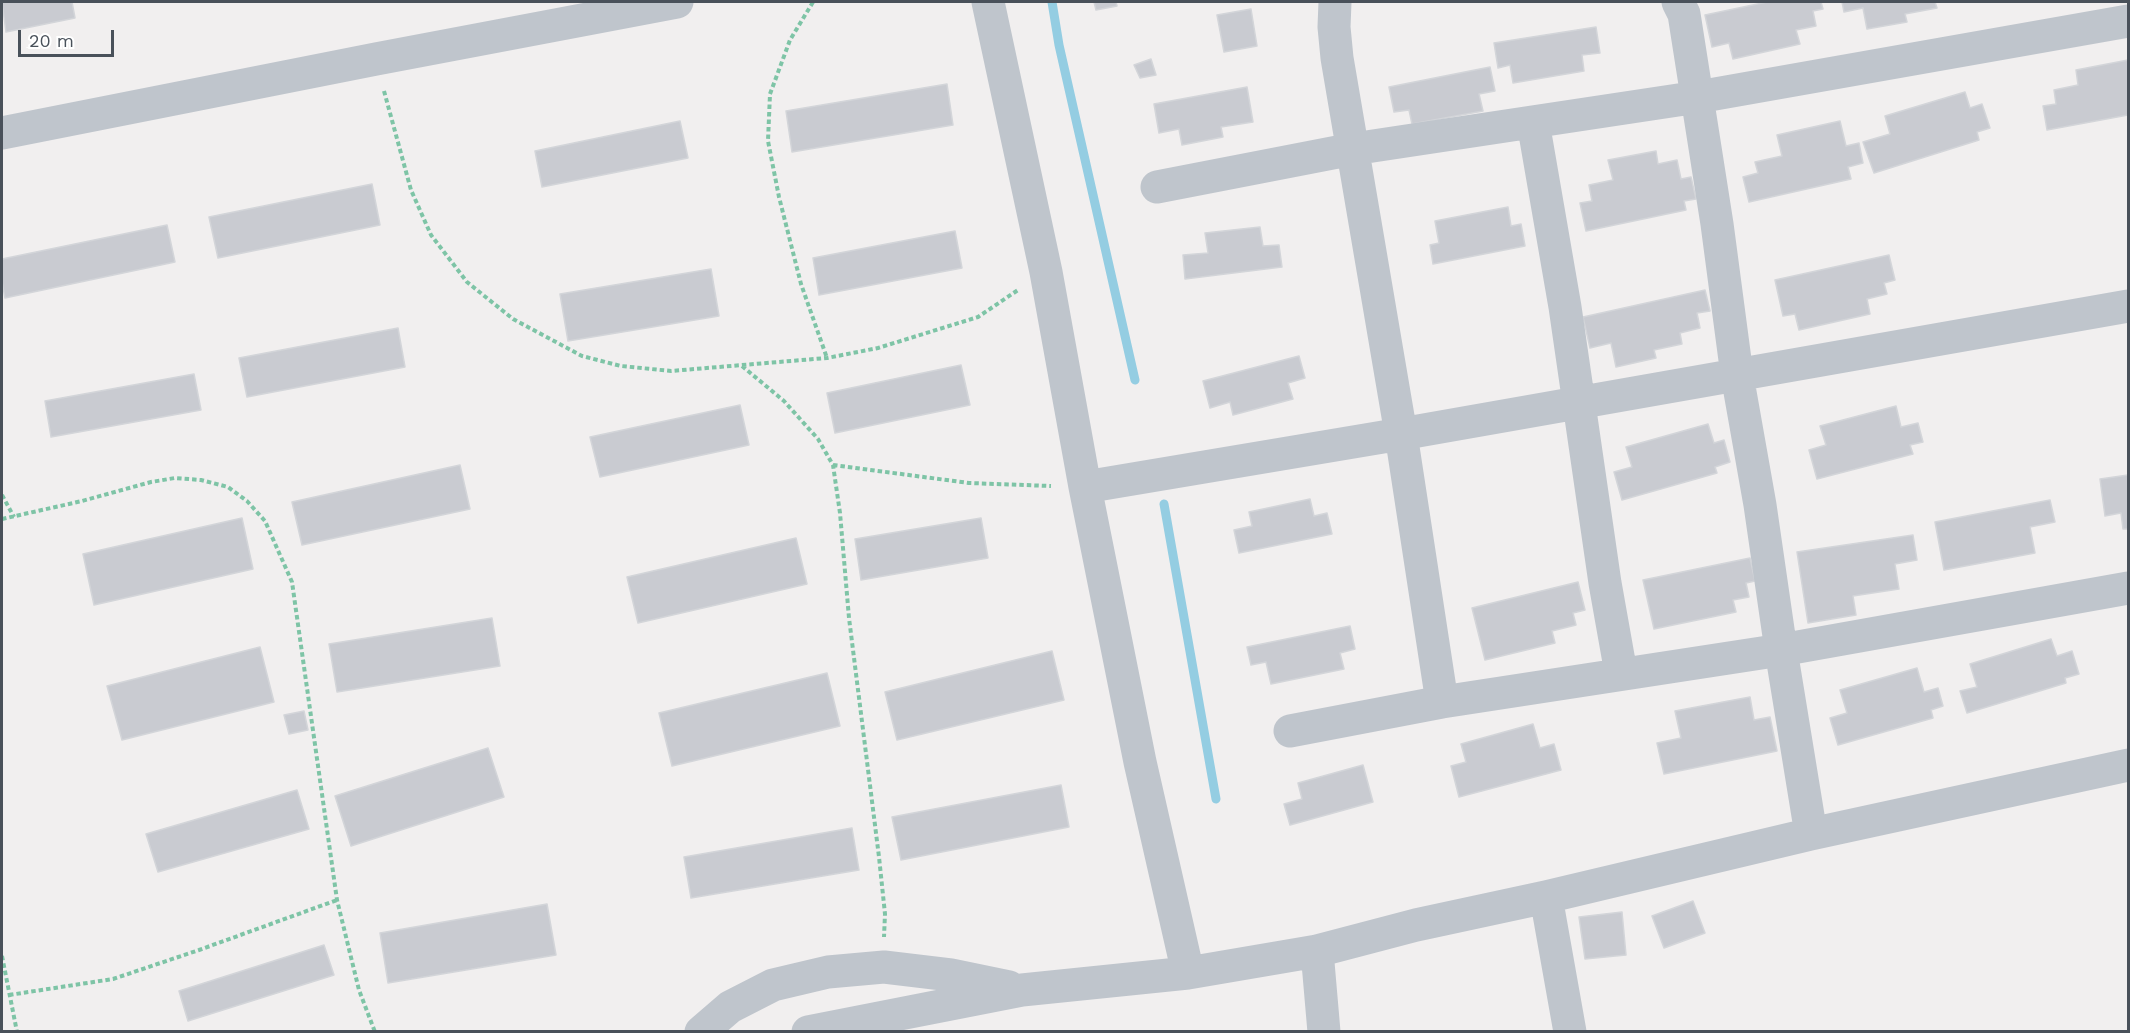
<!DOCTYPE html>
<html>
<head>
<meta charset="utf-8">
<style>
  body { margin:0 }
  #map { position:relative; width:2130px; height:1033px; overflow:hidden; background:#f1efef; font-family:"Work Sans",sans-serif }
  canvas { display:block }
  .frame { position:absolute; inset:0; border:3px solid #49515a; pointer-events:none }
  .scale { position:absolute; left:18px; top:30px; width:96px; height:27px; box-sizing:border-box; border:3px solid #49515a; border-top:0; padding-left:8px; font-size:18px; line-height:21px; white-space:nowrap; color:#49515a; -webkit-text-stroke:4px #fff; paint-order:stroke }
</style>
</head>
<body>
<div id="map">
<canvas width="2130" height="1033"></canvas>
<div class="frame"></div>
<div class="scale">20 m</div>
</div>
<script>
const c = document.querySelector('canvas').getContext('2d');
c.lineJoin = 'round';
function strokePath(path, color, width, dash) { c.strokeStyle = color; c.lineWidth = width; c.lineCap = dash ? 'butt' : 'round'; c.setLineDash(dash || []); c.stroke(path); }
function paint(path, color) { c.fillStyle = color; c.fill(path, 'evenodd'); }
strokePath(new Path2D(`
  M1052,2L1059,45L1135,380
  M1164,504L1216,799`), '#94cde2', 9);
const building = new Path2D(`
  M2,2H72L75,18L6,32Z
  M1094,2H1116L1117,6L1096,10Z
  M1767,2H1821L1823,9L1813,11L1816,26L1796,30L1800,44L1733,59L1729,43L1712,47L1705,15Z
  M1842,2H1935L1937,8L1905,14L1907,22L1867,29L1863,8L1844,12Z
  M1251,9L1257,46L1224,52L1217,15Z
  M1596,27L1600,53L1582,55L1584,71L1513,83L1510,65L1498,68L1494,43Z
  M1151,59L1156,75L1140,78L1134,65Z
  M2128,60V115L2047,130L2043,106L2056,104L2054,90L2078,85L2076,70Z
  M1490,67L1495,91L1479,94L1483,111L1412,124L1409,110L1394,112L1389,87Z
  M947,84L953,125L792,152L786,111Z
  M1247,87L1253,122L1221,127L1223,137L1182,145L1179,129L1159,133L1154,104Z
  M1965,92L1970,108L1982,104L1990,128L1977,132L1979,140L1874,173L1863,142L1890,134L1885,116Z
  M680,121L688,158L542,187L535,151Z
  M1840,121L1846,146L1859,143L1863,163L1848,167L1851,179L1749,202L1743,177L1758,173L1755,162L1782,156L1777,135Z
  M1656,151L1658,164L1677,160L1681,179L1691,177L1696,199L1684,201L1686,210L1586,231L1580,203L1592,201L1589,185L1613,180L1608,160Z
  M372,184L380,225L218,258L209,217Z
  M1508,207L1511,226L1521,224L1525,246L1433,264L1430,245L1439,243L1435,221Z
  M167,225L175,262L5,298L2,282V259Z
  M1260,227L1263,246L1279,245L1282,267L1185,279L1183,255L1208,253L1205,233Z
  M955,231L962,268L819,295L813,258Z
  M1889,255L1895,280L1884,283L1887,294L1867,299L1870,314L1799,330L1795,314L1783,316L1775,280Z
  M711,269L719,316L568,341L560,294Z
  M1705,290L1710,311L1697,313L1700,328L1680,333L1682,344L1654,350L1656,358L1616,367L1611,343L1590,348L1583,317Z
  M398,328L405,367L247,397L239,358Z
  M1299,356L1305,378L1288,383L1293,399L1233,415L1230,402L1210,408L1203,381Z
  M961,365L970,405L835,433L827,393Z
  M194,374L201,410L51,437L45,401Z
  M740,405L749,445L600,477L590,437Z
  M1896,406L1901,427L1918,423L1923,442L1910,445L1913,454L1817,479L1809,450L1826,445L1820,426Z
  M1708,424L1714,443L1724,440L1730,462L1715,467L1717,473L1622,500L1614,472L1632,467L1626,447Z
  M460,465L470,509L302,545L292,502Z
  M2128,475V529H2123L2121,513L2105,516L2100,479Z
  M1310,499L1314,516L1327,513L1332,534L1239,553L1234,530L1252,526L1249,512Z
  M2050,500L2055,522L2030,527L2035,553L1944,570L1935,522Z
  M242,518L253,569L94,605L83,554Z
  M981,518L988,558L861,580L855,539Z
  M1913,535L1917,560L1895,564L1899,589L1853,596L1856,615L1808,623L1797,552Z
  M796,538L807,584L638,623L627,577Z
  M1750,558L1755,581L1746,583L1749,597L1733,600L1736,612L1654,629L1643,580Z
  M1578,582L1585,610L1573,613L1576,625L1552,631L1555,643L1485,660L1472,608Z
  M492,618L500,666L337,692L329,644Z
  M1350,626L1355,649L1340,653L1344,669L1271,684L1266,662L1251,665L1247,647Z
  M2051,639L2057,656L2072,651L2079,674L2065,678L2066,683L1967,713L1960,691L1977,687L1970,664Z
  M260,647L274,702L122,740L107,686Z
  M1052,651L1064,700L897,740L885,692Z
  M1917,668L1924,692L1938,688L1943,706L1931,710L1933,718L1838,745L1830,718L1847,713L1840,690Z
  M827,673L840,726L672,766L659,713Z
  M1750,697L1754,720L1770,717L1777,751L1664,774L1657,743L1681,738L1675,711Z
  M304,711L308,730L289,734L284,715Z
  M1533,724L1540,748L1554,744L1561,770L1459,797L1451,766L1466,762L1461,744Z
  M488,748L504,797L351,846L335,796Z
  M1363,765L1373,802L1290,825L1284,804L1302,799L1298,783Z
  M1061,785L1069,827L901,860L892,817Z
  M297,790L309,829L158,872L146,834Z
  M852,828L859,870L691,898L684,857Z
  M1693,901L1705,933L1664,948L1652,916Z
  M547,904L556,955L388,983L380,933Z
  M1622,912L1626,955L1585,959L1579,917Z
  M324,945L334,975L188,1021L179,991Z`);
paint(building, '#c9cbd1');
strokePath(building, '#d3d5d9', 1.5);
strokePath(new Path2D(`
  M813,2L790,40L770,94L768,141L779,197L801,284L827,358
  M384,91L411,190L431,235L467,282L513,319L582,356L621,366L671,371L827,358L878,348L978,317L1018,290
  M742,366L784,401L818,439L833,465L840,513L849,618L879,857L885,914L884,937
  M833,465L969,483L1051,486
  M2,495L14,517
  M2,519L82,501L151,482L175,478L201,480L228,487L247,501L265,521L292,582L337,900L359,990L375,1032
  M2,956L17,1032
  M9,995L113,979L199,950L337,900`), '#7ec4a6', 4, [4.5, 3]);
strokePath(new Path2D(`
  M988,2L1046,272L1085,487L1140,762L1188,973
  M1335,2L1334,27L1337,58L1401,434L1442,702
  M1678,2L1684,14L1717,224L1737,375L1760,505L1781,650L1811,834
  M1533,122L1565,307L1605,583L1621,673
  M2,133L376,59L677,2
  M1157,187L1353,149L1698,97L2128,21
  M1085,487L1401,434L2128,306
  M1290,731L1442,702L1781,650L2128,588
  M1546,897L1570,1032
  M1317,951L1324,1032
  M701,1032L730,1007L773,985L828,972L884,967L951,975L1009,987
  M808,1032L1022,990L1188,973L1317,951L1416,925L1546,897L1811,834L2128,765`), '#bfc5cc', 33);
</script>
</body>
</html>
